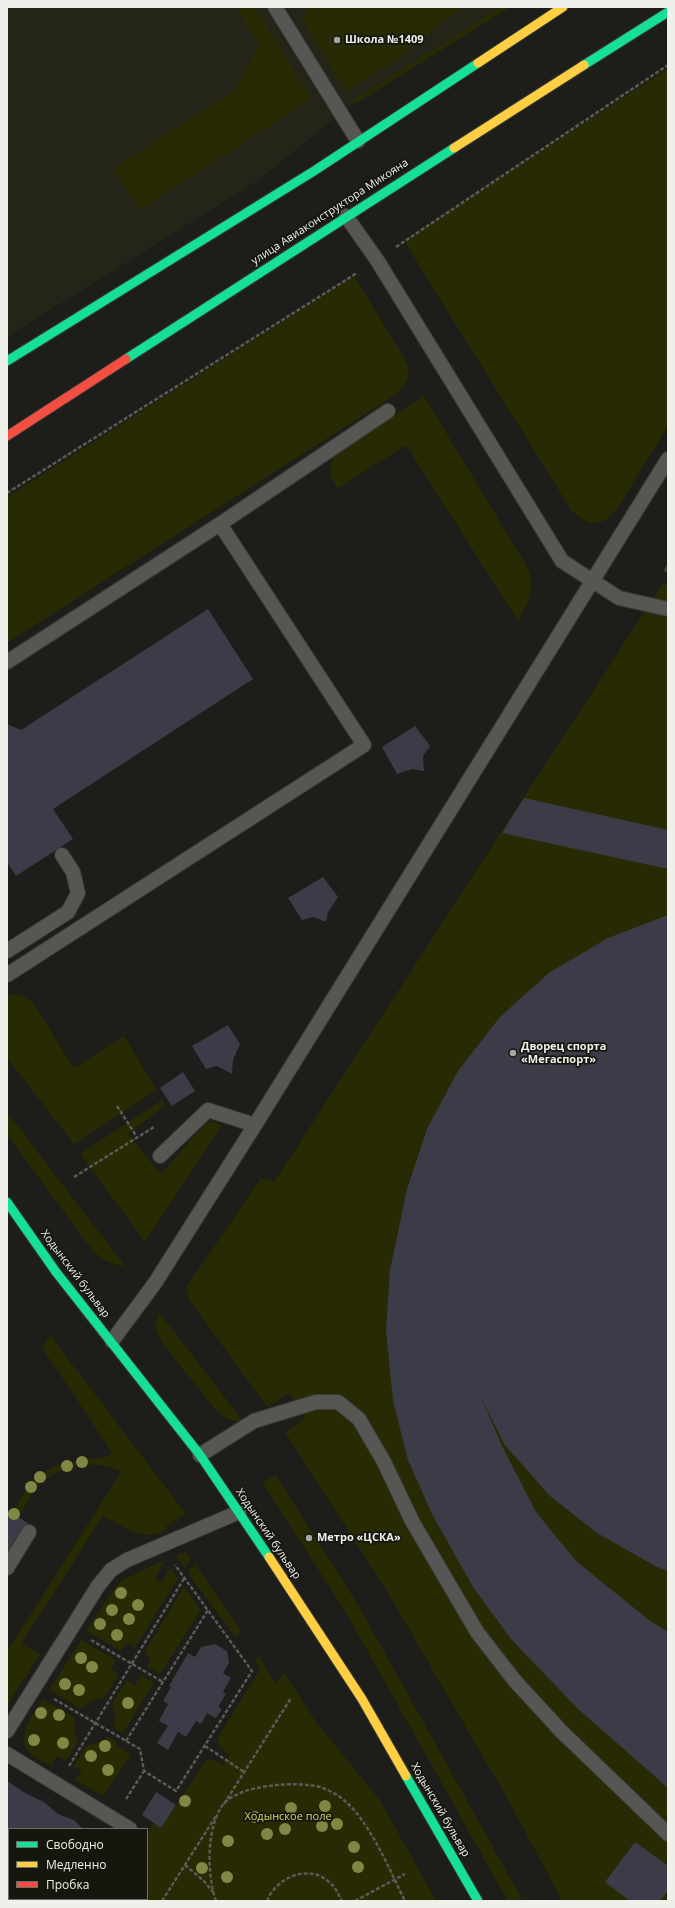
<!DOCTYPE html>
<html>
<head>
<meta charset="utf-8">
<style>
  body { margin:0 }
  #map { position:relative; width:675px; height:1908px; overflow:hidden; background:#1d1d19; font-family:"Open Sans",sans-serif }
  canvas { display:block }
  .frame { position:absolute; inset:0; border:8px solid #eff0ea; pointer-events:none }
  .legend { position:absolute; left:8px; top:1828px; width:140px; height:72px; box-sizing:border-box; background:#15160e; border:1px solid #6c6d66; margin:0; padding:5px 7px; list-style:none; font-size:12px; color:#eff0ea }
  .legend li { display:flex; align-items:center; gap:8px; height:20px }
  .legend b { width:20px; border:1px solid #6c6d66 }
</style>
</head>
<body>
<div id="map">
<canvas width="675" height="1908"></canvas>
<div class="frame"></div>
<ul class="legend">
<li><b style="height:5px;background:#16e098"></b>Свободно</li>
<li><b style="height:5px;background:#ffcf43"></b>Медленно</li>
<li><b style="height:5px;background:#f24e42"></b>Пробка</li>
</ul>
</div>
<script>
const c = document.querySelector('canvas').getContext('2d');
c.lineJoin = 'round';
function paint(path, color) { c.fillStyle = color; c.fill(path, 'evenodd'); }
function strokePath(path, color, width, dash) { c.strokeStyle = color; c.lineWidth = width; c.lineCap = dash ? 'butt' : 'round'; c.setLineDash(dash || []); c.stroke(path); }
function drawText(font, color, halo, rows, align = 'center') {
  c.font = font + ' "Open Sans",sans-serif'; c.lineWidth = 3.5; c.setLineDash([]); c.textBaseline = 'middle'; c.strokeStyle = halo; c.fillStyle = color; for (const [text, x, y, turn = 0] of rows) {
    c.save(); c.translate(x, y); c.rotate((+turn || 0) * Math.PI / 180); c.textAlign = isNaN(turn) ? turn : align; if (halo) c.strokeText(text, 0, 0); c.fillText(text, 0, 0); c.restore();
  }
}
paint(new Path2D(`
  M7,7H510L341,113L259,180L7,337Z`), '#242518');
paint(new Path2D(`
  M236,7H255L311,99L140,210L112,169L235,90L259,45Z
  M307,7H463L390,64L346,91L306,26L304,19Z
  M501,7H510L360,101L349,103Z
  M668,68V426L617,509C601,528 589,527 571,510L404,241Z
  M354,276L408,364C410,378 408,382 398,393L7,643V497Z
  M424,396L529,570C535,593 528,601 518,621L406,445L338,488C327,473 328,469 336,453Z
  M663,583L668,584V1901H562L510,1803L385,1588L285,1432L305,1418L289,1393L267,1407L188,1298L187,1286L261,1178L274,1182Z
  M10,995H21L32,1001L74,1068L124,1036L157,1090L74,1144L7,1058V996Z
  M162,1100L165,1105L128,1134L161,1174L204,1125C211,1121 215,1122 222,1125L145,1242L80,1154Z
  M7,1112L125,1266C111,1265 103,1260 93,1251L7,1135Z
  M159,1312L243,1421C230,1422 223,1417 214,1408L162,1343L155,1328Z
  M50,1335L186,1514L166,1526L168,1529C141,1544 127,1527 103,1516L22,1643L40,1654L7,1706V1651L121,1472C97,1457 57,1467 38,1485L7,1535V1521L32,1480L41,1473L63,1463L106,1457L112,1453L78,1401L42,1348Z
  M276,1475L360,1608L523,1901H508L506,1898L348,1616L262,1482Z
  M186,1552L191,1559L185,1568L176,1556Z
  M165,1560L155,1579L161,1583L170,1568L178,1578L135,1648L127,1643L121,1651L86,1631L111,1593L122,1580Z
  M195,1564L242,1632L235,1637L188,1573Z
  M184,1587L201,1610L160,1674L147,1666L151,1658L144,1653Z
  M81,1640L116,1660L111,1669L119,1674L104,1698L92,1701L81,1709L49,1690Z
  M259,1657L276,1684L284,1672L316,1722L380,1800L436,1901H103L104,1899H147V1834L154,1823L161,1828L206,1760L212,1759L224,1765L230,1755L219,1747L217,1739L260,1669L255,1660Z
  M141,1675L154,1683L123,1733L114,1728L115,1715L112,1703L127,1680L135,1685Z
  M43,1699L75,1718L74,1727L78,1742L66,1761L57,1756L51,1766C44,1762 36,1759 30,1753C14,1736 34,1713 43,1699Z
  M108,1737L117,1742L116,1745L131,1754L103,1796L75,1780L82,1770L74,1766L86,1746L100,1742Z`), '#282a03');
paint(new Path2D(`
  M668,563V572L663,571Z
  M208,609L253,679L53,809L73,839L16,876L7,862V724L21,730Z
  M415,726L430,746L423,756L424,771L412,769L397,774L382,747Z
  M524,798L668,830V869L502,833Z
  M323,877L338,897L328,912L326,922L313,917L302,920L288,898Z
  M668,915V1571L655,1566L597,1533L550,1496L504,1444L481,1397L502,1446L536,1512L576,1561L650,1621L668,1632V1788L577,1708L511,1639L473,1587L432,1514L408,1460L393,1401L386,1330L390,1270L407,1189L427,1129L458,1071L500,1017L550,972L608,938Z
  M228,1025L240,1044L233,1060L232,1074L217,1066L206,1069L192,1046Z
  M183,1072L195,1091L172,1106L160,1088Z
  M7,1510L34,1527L7,1569Z
  M215,1644L227,1651L229,1663L223,1673L231,1678L223,1692L226,1694L218,1707L222,1709L216,1718L207,1713L201,1724L196,1721L186,1737L178,1732L168,1750L157,1743L168,1726L159,1721L168,1704L163,1701L171,1687L169,1686L188,1653L195,1657L201,1647Z
  M7,1781L27,1794L44,1802L58,1814L74,1820L83,1829H9V1899H61L59,1901H7Z
  M156,1792L176,1805L161,1828L142,1815Z
  M635,1842L668,1866V1891L660,1901H630L605,1882Z`), '#3b3c48');
const lane = new Path2D(`
  M275,7L358,141
  M346,216L377,260L562,561L619,598L668,609
  M7,662L220,524L388,411
  M7,951L68,912L78,893L73,872L62,855
  M7,975L364,745L220,524
  M160,1156L208,1110L255,1125
  M112,1341L155,1283L255,1125L668,459
  M200,1455L254,1421L316,1402H338L359,1419L384,1462L412,1521L477,1632L515,1681L561,1731L668,1834
  M7,1568L29,1532
  M7,1731L98,1586L111,1570L127,1560L239,1512
  M7,1754L130,1829
  M87,1901L89,1899`);
const fast = new Path2D(`
  M584,65L668,12
  M126,359L454,148
  M7,361L314,171L478,63
  M7,1202L56,1272L200,1455L269,1557
  M406,1776L478,1901`);
const slow = new Path2D(`
  M478,63L563,7
  M454,148L584,65
  M269,1557L362,1699L406,1776`);
const jam = new Path2D(`
  M7,436L126,359`);
strokePath(lane, '#393936', 16);
strokePath(fast, '#393936', 11);
strokePath(slow, '#393936', 11);
strokePath(jam, '#393936', 11);
strokePath(new Path2D(`
  M396,247L668,65
  M7,493L357,273
  M117,1106L137,1137
  M74,1177L154,1127
  M91,1640L163,1682
  M54,1699L140,1749L144,1771L176,1791L252,1671L175,1565
  M126,1741L208,1610
  M205,1746L244,1772
  M69,1766L185,1577
  M126,1799L144,1771
  M224,1804L291,1698
  M185,1865L204,1881L213,1892
  M162,1901L216,1816
  M216,1901C207,1875 206,1830 222,1806C237,1784 297,1781 320,1787C329,1790 339,1795 346,1802C371,1824 390,1871 405,1901
  M267,1901C276,1877 310,1863 330,1883C336,1887 338,1895 342,1901
  M355,1901L405,1874`), '#5a5a57', 2.5, [4, 2]);
strokePath(lane, '#565753', 14);
strokePath(fast, '#16e098', 9);
strokePath(slow, '#ffcf43', 9);
strokePath(jam, '#f24e42', 9);
c.fillStyle = '#818644';
for (const [x, y] of [
  [82,1462],
  [67,1466],
  [40,1477],
  [31,1487],
  [14,1514],
  [121,1593],
  [138,1605],
  [112,1610],
  [129,1619],
  [100,1624],
  [117,1635],
  [81,1658],
  [92,1667],
  [65,1684],
  [79,1690],
  [128,1703],
  [41,1713],
  [59,1715],
  [34,1740],
  [63,1743],
  [105,1746],
  [91,1756],
  [108,1770],
  [185,1801],
  [325,1806],
  [291,1808],
  [255,1817],
  [337,1824],
  [322,1826],
  [285,1829],
  [267,1834],
  [228,1841],
  [354,1847],
  [358,1867],
  [202,1868],
  [227,1877]
]) { c.beginPath(); c.arc(x, y, 6, 0, 2 * Math.PI); c.fill(); }
for (const [x, y, r, color] of [
  [337,40,4,"#a6a6a1"],
  [513,1053,4,"#a6a6a1"],
  [309,1538,4,"#a6a6a1"]
]) { const dot = new Path2D(); dot.arc(x, y, r, 0, 2 * Math.PI); c.fillStyle = color; c.fill(dot); strokePath(dot, '#15160e', 1.5); }
drawText('bold 11px', '#eff0ea', '#15160e', [
  ["Школа №1409",345,40],
  ["Дворец спорта",521,1047],
  ["«Мегаспорт»",521,1060],
  ["Метро «ЦСКА»",317,1538]
], 'left');
drawText('11px', '#eff0ea', '#15160e', [
  ["улица Авиаконструктора Микояна",330,212,-33],
  ["Ходынский бульвар",75,1274,53],
  ["Ходынский бульвар",268,1534,56],
  ["Ходынский бульвар",440,1810,60]
]);
drawText('11px', '#d3db67', '#15160e', [
  ["Ходынское поле",288,1817]
]);
</script>
</body>
</html>
